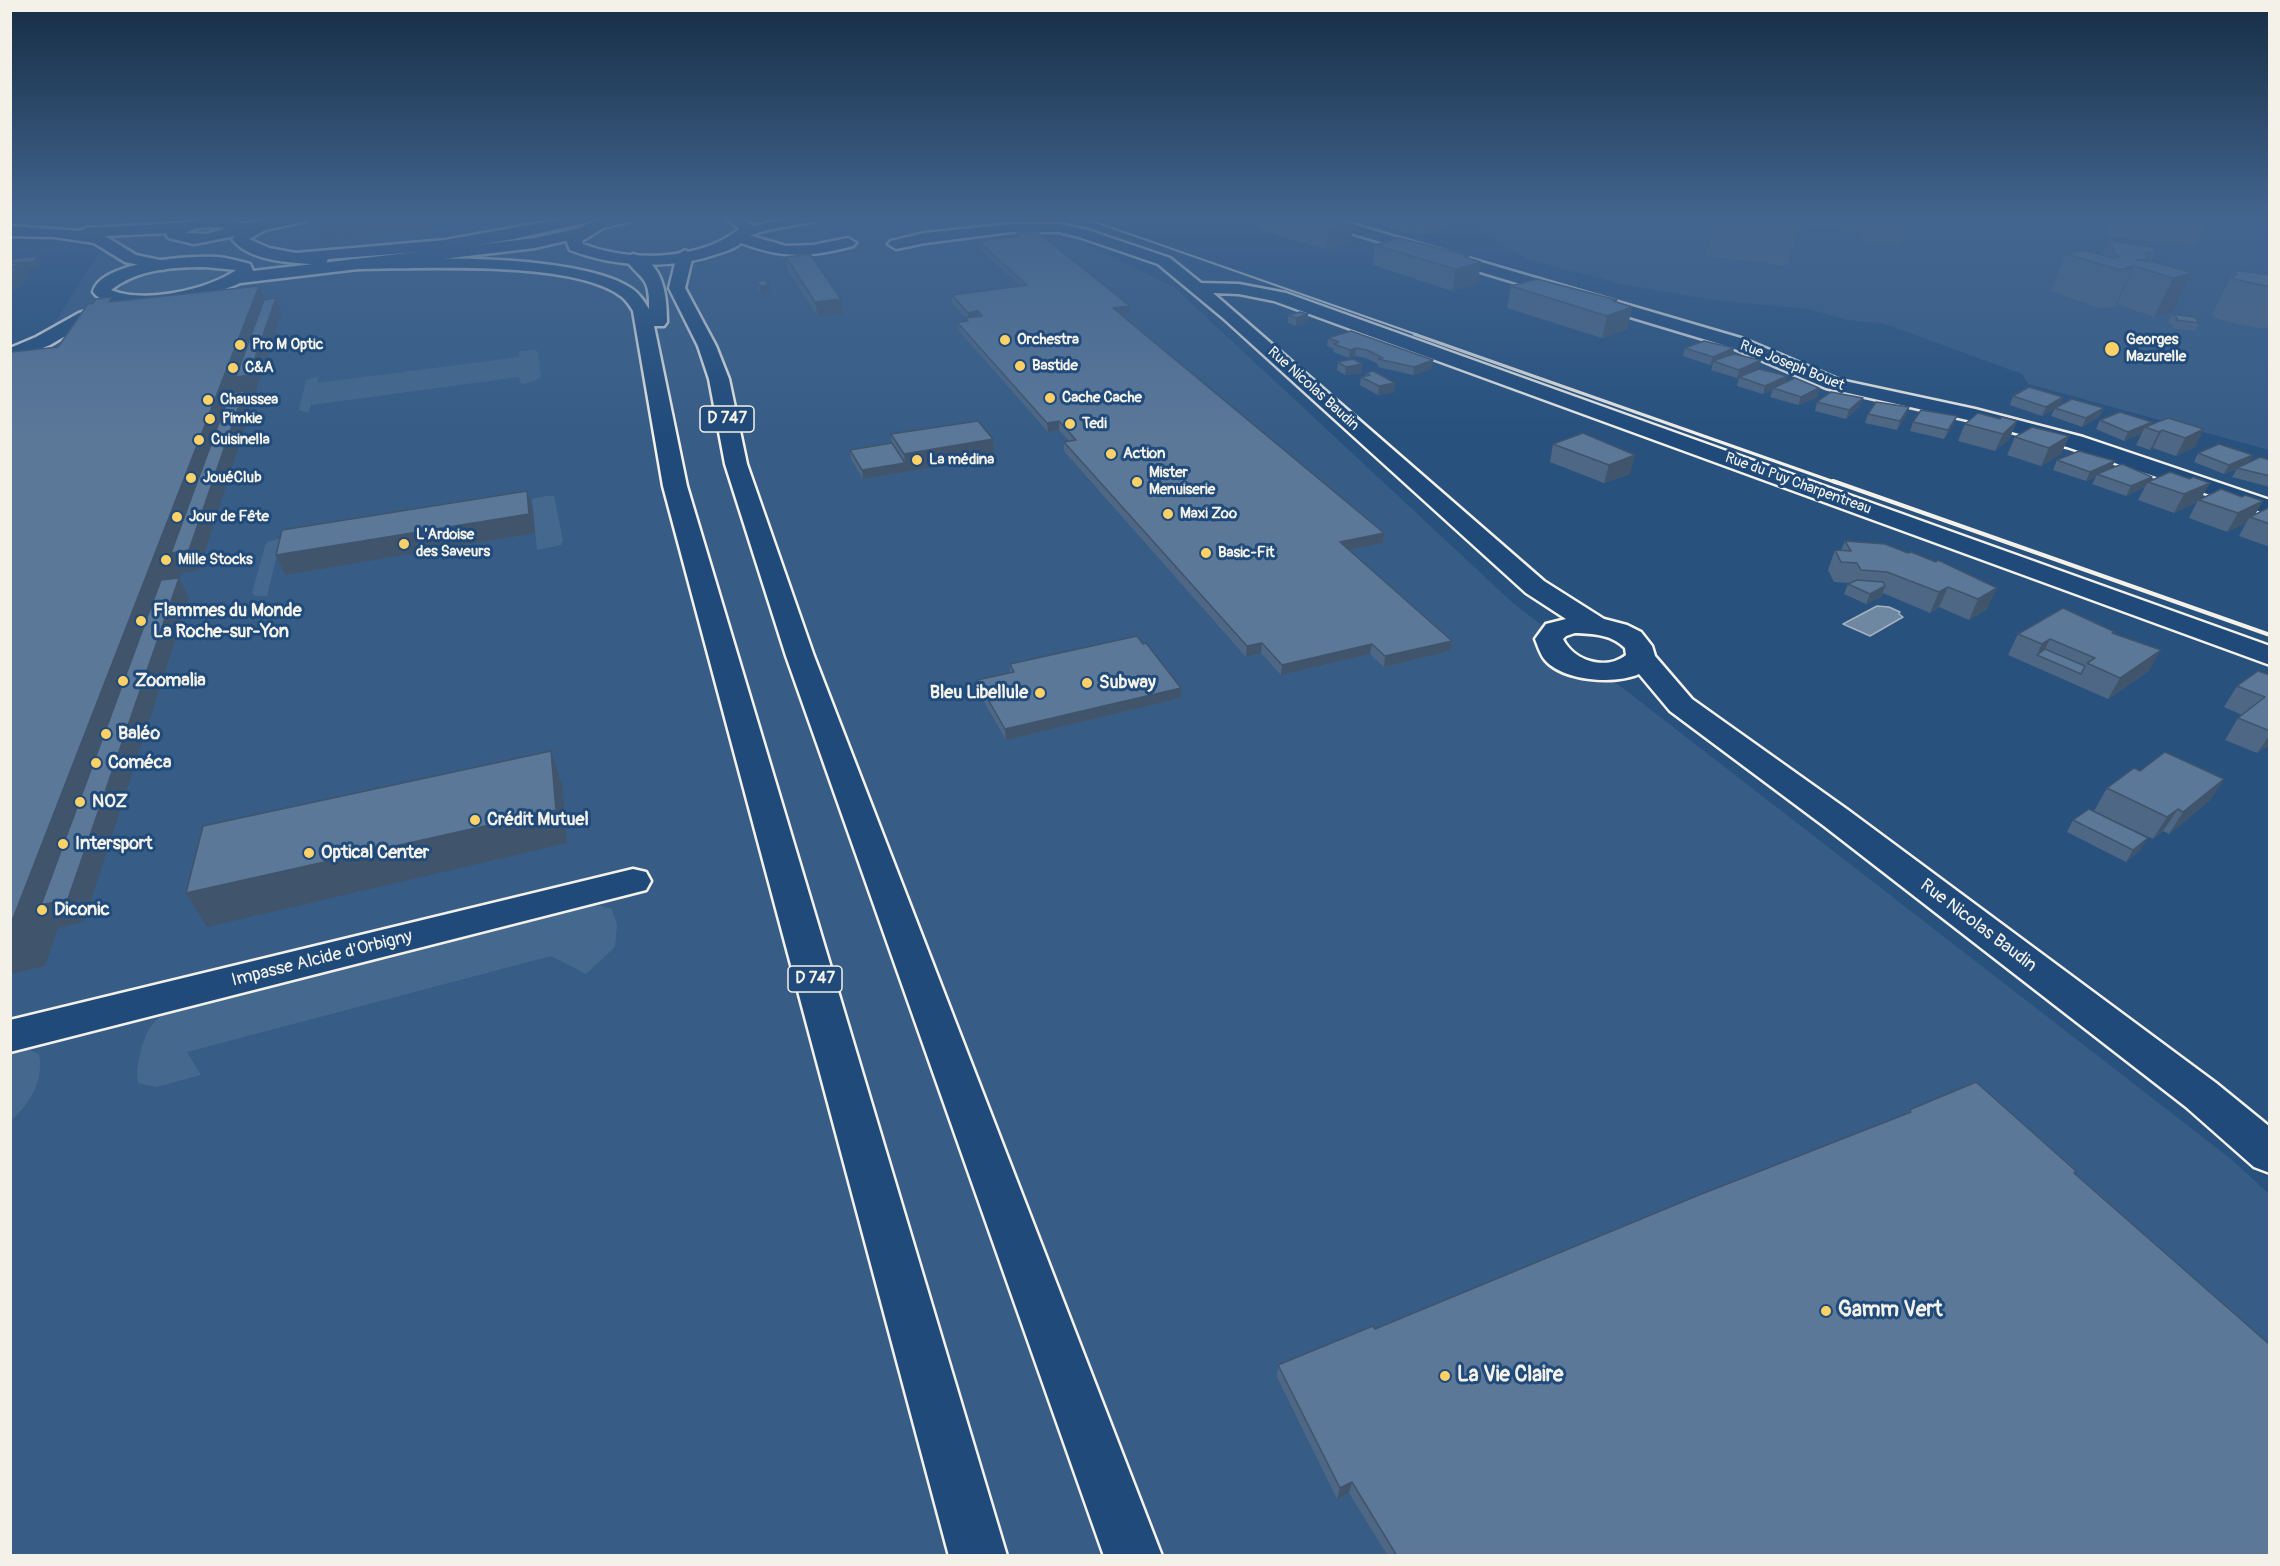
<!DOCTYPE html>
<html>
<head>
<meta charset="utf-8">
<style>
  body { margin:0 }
  #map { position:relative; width:2280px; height:1566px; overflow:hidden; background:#28517e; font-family:Pangolin,sans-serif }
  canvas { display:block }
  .frame { position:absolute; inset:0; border:12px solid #f4f1e8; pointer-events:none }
</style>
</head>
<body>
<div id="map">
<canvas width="2280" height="1566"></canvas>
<div class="frame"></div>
</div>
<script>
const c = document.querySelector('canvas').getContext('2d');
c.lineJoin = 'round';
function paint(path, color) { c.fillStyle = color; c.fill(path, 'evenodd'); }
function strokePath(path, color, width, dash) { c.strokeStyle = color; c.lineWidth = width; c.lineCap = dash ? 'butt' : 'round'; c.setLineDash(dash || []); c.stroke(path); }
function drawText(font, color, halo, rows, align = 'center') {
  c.font = font + ' Pangolin,sans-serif'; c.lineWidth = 6; c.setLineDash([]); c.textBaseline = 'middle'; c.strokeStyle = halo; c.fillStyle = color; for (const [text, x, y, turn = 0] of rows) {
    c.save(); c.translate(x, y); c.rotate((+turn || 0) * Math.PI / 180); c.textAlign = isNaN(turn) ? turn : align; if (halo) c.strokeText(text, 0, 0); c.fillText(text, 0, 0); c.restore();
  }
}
paint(new Path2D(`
  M11,218H1027L1071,236L1175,288L1513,603L2231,1159L2269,1194V1555L11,1556V346L49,332L113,230H11Z
  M1478,218H2269V450L2028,384L2022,374L1885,324L1848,320L1808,309L1713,300L1626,285L1529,260L1489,237Z`), '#375d86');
paint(new Path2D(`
  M204,267L221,271L222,275C208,290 138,303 122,288C133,270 184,268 204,267Z
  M536,350L538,352L541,377L531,382L521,384L519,377L311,405L308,413L299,410L306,380L319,376L317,383L519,357V351Z
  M546,496H554L563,540L561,545L537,550L532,499Z
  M281,538L267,596H256L252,593L265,546L267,542Z
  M587,906H601L612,909L617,925L615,947L586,974L551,956L187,1052L201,1075L156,1087L138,1083C136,1070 138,1062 141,1050C150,1016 162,1015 193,1002Z
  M27,1049L39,1054C44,1082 30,1103 11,1121V1050Z`), '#45688e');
const water = new Path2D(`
  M1877,606L1889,607L1900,612L1899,614L1903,617L1870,636L1843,624Z`);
paint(water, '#6e88a2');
strokePath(water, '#a4b2be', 1.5);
const minor = new Path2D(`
  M212,218L228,219L242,224L279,218H308L306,221L265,230L249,239L269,248L296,253L445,240L568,218H594L592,221L514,239L445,250L328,259L326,263L320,265C293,262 251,263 232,239L235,236L194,244L169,238L166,235L168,233L105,236L136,255L169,262L171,265L169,268L163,270L125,262L94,243L54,237L10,236V226L80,231L86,228L183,223ZM212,227L227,228L206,234L185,233L196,228Z
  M1309,218H1331L1744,339L1840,380L1975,409L2083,437L2270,500V515L2067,447L1972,421L1826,388L1730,347L1311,221Z
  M1011,224H1059L1088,230L1170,258L1201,283L1239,284L1286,293L2270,646V665L1274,301L1239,294L1213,293L1544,581L1604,619L1627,625L1641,632L1652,646L1655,656L1692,699L1848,810L2216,1083L2270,1127V1173L2254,1167L2186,1107L1824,826L1670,711L1639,674C1615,685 1563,681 1545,660C1540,654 1538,646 1535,639L1546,624L1566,619L1526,593L1223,318L1158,264L1079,237L1059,232H1011L925,243L896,249L888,244L891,241L925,233ZM1575,633C1593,634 1611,634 1625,648L1626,655C1606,671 1574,661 1563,639L1566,636Z
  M741,233L786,246L813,245L848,238L856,243L853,246C806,258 782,259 736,241L733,238Z
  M118,302L124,303L127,307L124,311L91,321L50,345L10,361V348L36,337L79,313Z
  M633,869L646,872L651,881L646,890L10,1052V1020Z`);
const tertiary = new Path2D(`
  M581,228L586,230L589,233L586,236L535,248L240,283C213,296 115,321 93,292C100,261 192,255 218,257C228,258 239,261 250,264L253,271L535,238ZM205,267L236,270C207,290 144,304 111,290C138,269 172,267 205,267Z`);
const primary = new Path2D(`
  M606,218H633L631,221L603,228L582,241L583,244C629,262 698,261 738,230L739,228L725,218H742L753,226L791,218H817L815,221C795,226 771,227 752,235C746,237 742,243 737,246C732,249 726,251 720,253C674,270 616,268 570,250L566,240C576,227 591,222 606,218Z`);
const trunk = new Path2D(`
  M685,250L693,255L685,288L716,346L729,379L747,464L814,656L1162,1556H1104L786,656L725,464L709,379L698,346L669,288L677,255Z
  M633,254C664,262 667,296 667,322L664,326H654L687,486L1007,1556H949L663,486L633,311C630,306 627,301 622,297C574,259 415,269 352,269L344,264L352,259C425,259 499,255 571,268C591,272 614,277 631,288C639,293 644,301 649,309C650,276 642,281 625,259Z`);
strokePath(minor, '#f4f1e8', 5);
strokePath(tertiary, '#f4f1e8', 5);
strokePath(primary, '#f4f1e8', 5);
strokePath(trunk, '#f4f1e8', 5);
paint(minor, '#1f4a7a');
paint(tertiary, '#1f4a7a');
paint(primary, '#1f4a7a');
paint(trunk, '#1f4a7a');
strokePath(new Path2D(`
  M1084,218L1418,335`), '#f4f1e8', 2);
strokePath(new Path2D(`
  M1414,334L1837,483`), '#f4f1e8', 3);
strokePath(new Path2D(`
  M1833,481L2270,635`), '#f4f1e8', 4);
paint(new Path2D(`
  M1258,218H1338L1343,221L1351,244L1326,250L1258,229Z
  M1357,218H1450L1448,229L1425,235L1412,231L1407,232Z
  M1716,218H1909L1900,245L1861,241L1863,233L1800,225L1787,266L1706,256Z
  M2106,218H2210L2196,247L2110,237L2104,221Z
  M2230,218H2270V222Z
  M1016,233L1130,314L1121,315L1384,533L1383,543L1349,550L1452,641L1450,651L1384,667L1370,654L1281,675L1261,653L1246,657L1064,451V442L1069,441L1059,430L1048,432L958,330L957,322H965V318H966L952,303V295L1020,286L979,248L978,241L1016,236Z
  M2108,242L2156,253L2151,262L2192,273L2173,312L2154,317L2117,304L2115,307L2099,308L2050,291L2066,254L2102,255Z
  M1375,245L1469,256L1468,258L1478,283L1452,291L1373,265Z
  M786,257L843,314L818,317L788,271Z
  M2235,271L2270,275V327L2260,328L2243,325L2215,318L2212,314L2232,275H2233Z
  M757,281L770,292L761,294L758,288Z
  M1511,286L1616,302L1632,307L1627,329L1602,338L1507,308Z
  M2172,314L2199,323L2195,331L2172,328L2173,326L2168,322Z
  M1288,315L1308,322L1296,326L1288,323Z
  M1328,338L1433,360L1431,369L1413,375L1378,367V364L1366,358L1355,356L1349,358L1333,352L1334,349L1327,346Z
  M1685,348H1734L1732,354L1761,360L1759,369L1737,378L1711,370L1713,364L1710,365L1683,356Z
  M1338,362L1362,364L1361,373L1345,375L1337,370Z
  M1366,373L1395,383L1394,392L1378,395L1360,385L1361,377L1365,376Z
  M1739,377L1785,383L1819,388L1817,397L1798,405L1770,397L1773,390L1763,394L1737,386Z
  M2013,396L2063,397L2059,406L2100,416L2082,427L2051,416L2055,408L2042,416L2010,405Z
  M1863,398L1860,406L1846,419L1815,411L1817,402Z
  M1868,414L1906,415L1897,430L1865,423Z
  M2168,418L2195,447L2176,456L2153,448L2150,450L2136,445L2142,433L2124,441L2096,429L2100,420L2152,422L2150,425Z
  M2017,421L2009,439L1995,451L1958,441L1965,424Z
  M1913,422L1953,425L1944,439L1910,431Z
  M891,434L993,439L994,457L863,479L851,459L850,450L892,443Z
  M2069,436L2061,454L2041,466L2007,455L2015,437Z
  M1553,444L1630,474L1604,483L1550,462Z
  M2198,453L2253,455L2248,463L2270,460V487L2232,477L2237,469L2224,474L2194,462Z
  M2057,460L2115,461L2111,468L2150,480L2201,499L2242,497L2263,501L2255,514L2270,507V547L2239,536L2246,523L2227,532L2189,518L2197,502L2174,513L2138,500L2145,487L2126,496L2092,484L2096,477L2086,481L2053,470Z
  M1845,541L1908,553L1936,562L1938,560L1987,609L1969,620L1939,607L1930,613L1883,593L1881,597L1866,604L1844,594L1848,584L1850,583L1834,582L1828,570L1835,550H1841Z
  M2115,632L2114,634L2149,671L2108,699L2008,655L2018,634Z
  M1010,664L1181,688V698L1006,740L978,691L977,680L1010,673Z
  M2270,675V744L2257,753L2225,740L2238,718L2242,715L2224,707L2237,686Z
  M2140,771L2224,779L2209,801L2169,834L2163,831L2153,839L2094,811L2107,788Z
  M2073,820L2141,849L2126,862L2067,832Z
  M1909,1110L2076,1171L2074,1174L2270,1556H1388L1349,1493L1337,1499L1277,1377L1278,1365L1375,1329L1906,1114Z`), '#4e6784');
paint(new Path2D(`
  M410,218H461L460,221L436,223L432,231L322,239L317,226Z
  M1409,218H1414L1412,231L1407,232Z
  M1428,218H1450L1448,229L1425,235Z
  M1802,218L1793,247L1787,266L1798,229Z
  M1343,219L1342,227L1353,224L1351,244L1326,250L1328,230L1339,220Z
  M38,256L41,264L37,269L26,270L30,277L25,280L26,283L10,292V264Z
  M1469,256L1467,266L1481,262L1478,283L1452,291L1455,269L1465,257Z
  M2134,266L2117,304H2116L2132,269L2127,267Z
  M2192,273L2173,312L2154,317L2173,278Z
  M769,285L770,292L761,294L760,286Z
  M259,286L271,314L276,298L282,314L256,392L245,393L251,408L199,570L181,573L179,578L189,598L84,922L58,928L45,966L10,974V922Z
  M841,299L843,314L818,317L815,302Z
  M1617,300L1614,313L1632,307L1627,329L1602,338L1607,316L1613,301Z
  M1130,306V314L1113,316V308Z
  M978,311V319L968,320V313Z
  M1308,314V322L1296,326V318Z
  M1356,348L1355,356L1349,358L1350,350Z
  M1734,348L1732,356L1713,361V364L1710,365L1713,357Z
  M1433,360L1431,369L1413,375L1414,367Z
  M1761,360L1759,369L1737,378L1739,370Z
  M1362,364L1361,373L1345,375L1346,367Z
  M1787,376L1785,384L1773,388V390L1763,394L1765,386Z
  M1395,383L1394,392L1378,395L1379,386Z
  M1819,388L1817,397L1798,405L1801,397Z
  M2063,397L2059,406L2042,416L2046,407Z
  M1863,398L1860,406L1846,419L1849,410Z
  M1909,407L1906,415L1897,430L1900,421Z
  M2104,408L2100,416L2082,427L2086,418Z
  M1957,416L1953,425L1944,439L1948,430Z
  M1059,421V430L1048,432L1047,423Z
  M2017,421L2009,439L1995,451L2003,434Z
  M2152,422L2149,428L2145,427L2142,433L2124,441L2128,432Z
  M2204,429L2195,447L2176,456L2185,438Z
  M2162,430L2153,448L2150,450L2159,432Z
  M2069,436L2061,454L2041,466L2049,448Z
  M993,439L994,457L863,479L862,470L905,463L904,454Z
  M1635,455L1630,474L1604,483L1609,465Z
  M2253,455L2248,464L2224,474L2229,465Z
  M2115,461L2110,470L2097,474L2096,477L2086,481L2090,472Z
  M2152,477L2149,482H2148L2145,487L2126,496L2131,486Z
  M2210,483L2200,500H2199L2197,502L2174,513L2184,494Z
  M527,491L533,510L535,533L285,575L276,555Z
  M2263,501L2253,518L2250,517L2246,523L2227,532L2238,513Z
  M1384,533L1383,543L1339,552L1340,542Z
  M1885,586L1881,597L1866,604L1870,594Z
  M1948,587L1939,607L1930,613L1939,592Z
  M1997,588L1987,609L1969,620L1978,599Z
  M2050,639L2041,657L2037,655L2042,644Z
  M1452,641L1450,651L1384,667L1385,656Z
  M1262,643L1261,653L1246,657L1247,646Z
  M1372,644L1370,654L1281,675L1282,665Z
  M2161,650L2149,671L2108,699L2120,678Z
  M1181,688V698L1006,740L1005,729Z
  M2270,735L2269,744L2257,753Z
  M551,751L562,784L567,843L207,927L186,893Z
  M2224,779L2209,801L2169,834L2183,812Z
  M2178,809L2163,831L2153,839L2167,817Z
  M2148,838L2141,849L2126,862L2133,850Z
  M1352,1482L1349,1493L1337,1499L1340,1488Z`), '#40546b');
const building = new Path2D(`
  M323,218H410L409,220L317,226Z
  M417,218H433L429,224L412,226Z
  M1286,218H1338L1343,219L1339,220L1353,224L1328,230Z
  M1716,218H1802L1798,229L1715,220Z
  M1036,231L1130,306L1113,308L1384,533L1340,542L1452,641L1385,656L1372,644L1282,665L1262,643L1247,646L1064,442L1076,440L1059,421L1047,423L957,322L968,321L965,318L982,316L978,311L968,313L952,295L1027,285L978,241L1019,236L1016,233Z
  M1400,238L1469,256L1465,257L1481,262L1455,269L1375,245Z
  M2112,241L2153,247L2156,253L2145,252L2148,259L2136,260L2155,262L2192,273L2173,278L2134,266L2127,267L2132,269H2117L2066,254L2083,250L2114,258L2120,256L2116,255L2112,245H2109L2108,242Z
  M810,254L841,299L815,302L786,257Z
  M38,256L34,262L10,263V259Z
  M10,263H22L12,268H19L10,273Z
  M2235,271H2241L2270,275V287L2234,279L2232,275H2237Z
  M1537,279L1617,300L1613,301L1632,307L1607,316L1511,286Z
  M765,280L769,285L760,286L757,281Z
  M259,286L12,921L10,922V353L11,352L58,347L88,304L93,303L96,299L112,297L109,302Z
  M276,298L249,375L236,377L264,300Z
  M1300,312L1308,314L1296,318L1288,315Z
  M2172,314L2195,317L2199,323L2176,320L2177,318Z
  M1351,331L1433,360L1414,367L1378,359L1383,358L1367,350L1356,348L1350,350L1334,344L1339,342L1328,338Z
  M1704,341L1734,348L1713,357L1685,348Z
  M1733,354L1761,360L1739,370L1713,361Z
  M1353,359L1362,364L1346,367L1338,362Z
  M1759,369L1787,376L1765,386L1739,377Z
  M1373,371L1395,383L1379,386L1361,377L1370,375L1366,373Z
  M1795,378L1819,388L1801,397L1773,388Z
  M2029,387L2063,397L2046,407L2013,396Z
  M244,391L189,550L171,553L230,393Z
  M1831,392L1863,398L1849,410L1817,402Z
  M2072,399L2104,408L2086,418L2055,408Z
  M1876,402L1909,407L1900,421L1868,414Z
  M1921,410L1957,416L1948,430L1913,422Z
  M2120,412L2152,422L2128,432L2100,420Z
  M1978,413L2000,419L2002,417L2017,421L2003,434L1965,424Z
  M2168,418L2204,429L2185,438L2162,430L2159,432L2145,427Z
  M978,421L993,439L904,454L891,434Z
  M2032,427L2069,436L2049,448L2015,437Z
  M1583,433L1635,455L1609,465L1553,444Z
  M892,443L905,463L862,470L850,450Z
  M2219,444L2253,455L2229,465L2198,453Z
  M2079,451L2115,461L2090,472L2057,460Z
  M2260,457L2270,460V476L2237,468Z
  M2122,464L2152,477L2131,486L2097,474Z
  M2170,472L2190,479L2193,477L2210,483L2184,494L2148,482Z
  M2221,489L2242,497L2245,495L2263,501L2238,513L2199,500Z
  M527,491L529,514L276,555L282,530Z
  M2270,507V524L2250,517Z
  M1845,541L1885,544L1908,553L1911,552L1936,562L1938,560L1997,588L1978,599L1948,587L1939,592L1887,572L1861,570L1857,563L1841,562L1835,550L1851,551Z
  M179,578L68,899L41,905L161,580Z
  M1857,580L1883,582L1885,586L1870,594L1848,584Z
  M2063,608L2115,632L2112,633L2161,650L2120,678L2087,663L2095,658L2050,639L2042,644L2018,634Z
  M1137,636L1143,644L1146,643L1181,688L1005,729L977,680L1014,672L1010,664Z
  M2045,649L2085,666L2081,674L2037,655Z
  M2258,671L2270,675V731L2238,718L2265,697L2237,686Z
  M551,751L556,810L186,893L203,826Z
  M2165,752L2224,779L2183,812L2178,809L2167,817L2107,788L2134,768L2140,771Z
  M2089,809L2148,838L2133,850L2073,820Z
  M1976,1082L2076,1171L2074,1173L2270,1345V1556H1397L1352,1482L1340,1488L1278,1365L1373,1326L1375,1329L1699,1195L1911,1112L1909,1110Z`);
paint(building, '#5b7899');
strokePath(building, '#40546b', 1.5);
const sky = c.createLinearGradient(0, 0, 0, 437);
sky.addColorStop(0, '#162d45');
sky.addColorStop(0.5, '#42658f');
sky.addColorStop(1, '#42658f00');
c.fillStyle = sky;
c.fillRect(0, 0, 2280, 437);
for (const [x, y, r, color] of [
  [1005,340,6,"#ffd166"],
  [240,345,6,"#ffd166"],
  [2112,349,8,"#ffd166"],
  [1020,366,6,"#ffd166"],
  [233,368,6,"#ffd166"],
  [1050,398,6,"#ffd166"],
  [208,400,6,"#ffd166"],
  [210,419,6,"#ffd166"],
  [1070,424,6,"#ffd166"],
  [199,440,6,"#ffd166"],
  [1111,454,6,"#ffd166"],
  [917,460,6,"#ffd166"],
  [191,478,6,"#ffd166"],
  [1137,482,6,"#ffd166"],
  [1168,514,6,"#ffd166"],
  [177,517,6,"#ffd166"],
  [404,544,6,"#ffd166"],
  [1206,553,6,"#ffd166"],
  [166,560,6,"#ffd166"],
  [141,621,6,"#ffd166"],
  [123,681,6,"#ffd166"],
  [1087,683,6,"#ffd166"],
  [1040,693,6,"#ffd166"],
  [106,734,6,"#ffd166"],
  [96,763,6,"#ffd166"],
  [80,802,6,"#ffd166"],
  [475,820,6,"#ffd166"],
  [63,844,6,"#ffd166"],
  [309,853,6,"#ffd166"],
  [42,910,6,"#ffd166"],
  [1826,1311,6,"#ffd166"],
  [1445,1376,6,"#ffd166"]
]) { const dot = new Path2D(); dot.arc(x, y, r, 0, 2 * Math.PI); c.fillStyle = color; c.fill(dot); strokePath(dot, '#1f4a7a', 2); }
drawText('bold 15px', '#f4f1e8', '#1f4a7a', [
  ["Orchestra",1017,340],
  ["Georges",2126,340],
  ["Mazurelle",2126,357],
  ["Pro M Optic",252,345],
  ["Bastide",1032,366],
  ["C&A",245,368],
  ["Cache Cache",1062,398],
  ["Chaussea",220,400],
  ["Pimkie",222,419],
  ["Tedi",1082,424],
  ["Cuisinella",211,440],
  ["Action",1123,454],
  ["La médina",929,460],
  ["Mister",1149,473],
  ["Menuiserie",1149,490],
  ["JouéClub",203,478],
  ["Maxi Zoo",1180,514],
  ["Jour de Fête",189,517],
  ["L'Ardoise",416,535],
  ["des Saveurs",416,552],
  ["Basic-Fit",1218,553],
  ["Mille Stocks",178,560]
], 'left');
drawText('15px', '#f4f1e8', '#1f4a7a', [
  ["Rue Joseph Bouet",1792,366,22],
  ["Rue Nicolas Baudin",1313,389,42],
  ["Rue du Puy Charpentreau",1798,484,20]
]);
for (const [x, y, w] of [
  [727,419,54],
  [815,979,54]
]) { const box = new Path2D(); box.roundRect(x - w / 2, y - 13, w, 26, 4.5); c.fillStyle = '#1f4a7a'; c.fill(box); strokePath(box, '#f4f1e8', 1.5); }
drawText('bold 16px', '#f4f1e8', null, [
  ["D 747",727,419],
  ["D 747",815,979]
]);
drawText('bold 18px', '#f4f1e8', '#1f4a7a', [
  ["Flammes du Monde",153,611],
  ["La Roche-sur-Yon",153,632],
  ["Zoomalia",135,681],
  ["Subway",1099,683],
  ["Bleu Libellule",1028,693,"right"],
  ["Baléo",118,734],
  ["Coméca",108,763],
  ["NOZ",92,802],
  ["Crédit Mutuel",487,820],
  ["Intersport",75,844],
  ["Optical Center",321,853],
  ["Diconic",54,910]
], 'left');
drawText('18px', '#f4f1e8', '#1f4a7a', [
  ["Rue Nicolas Baudin",1978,926,37],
  ["Impasse Alcide d'Orbigny",322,959,-14]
]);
drawText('bold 21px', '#f4f1e8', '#1f4a7a', [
  ["Gamm Vert",1838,1311],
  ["La Vie Claire",1457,1376]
], 'left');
</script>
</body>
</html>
